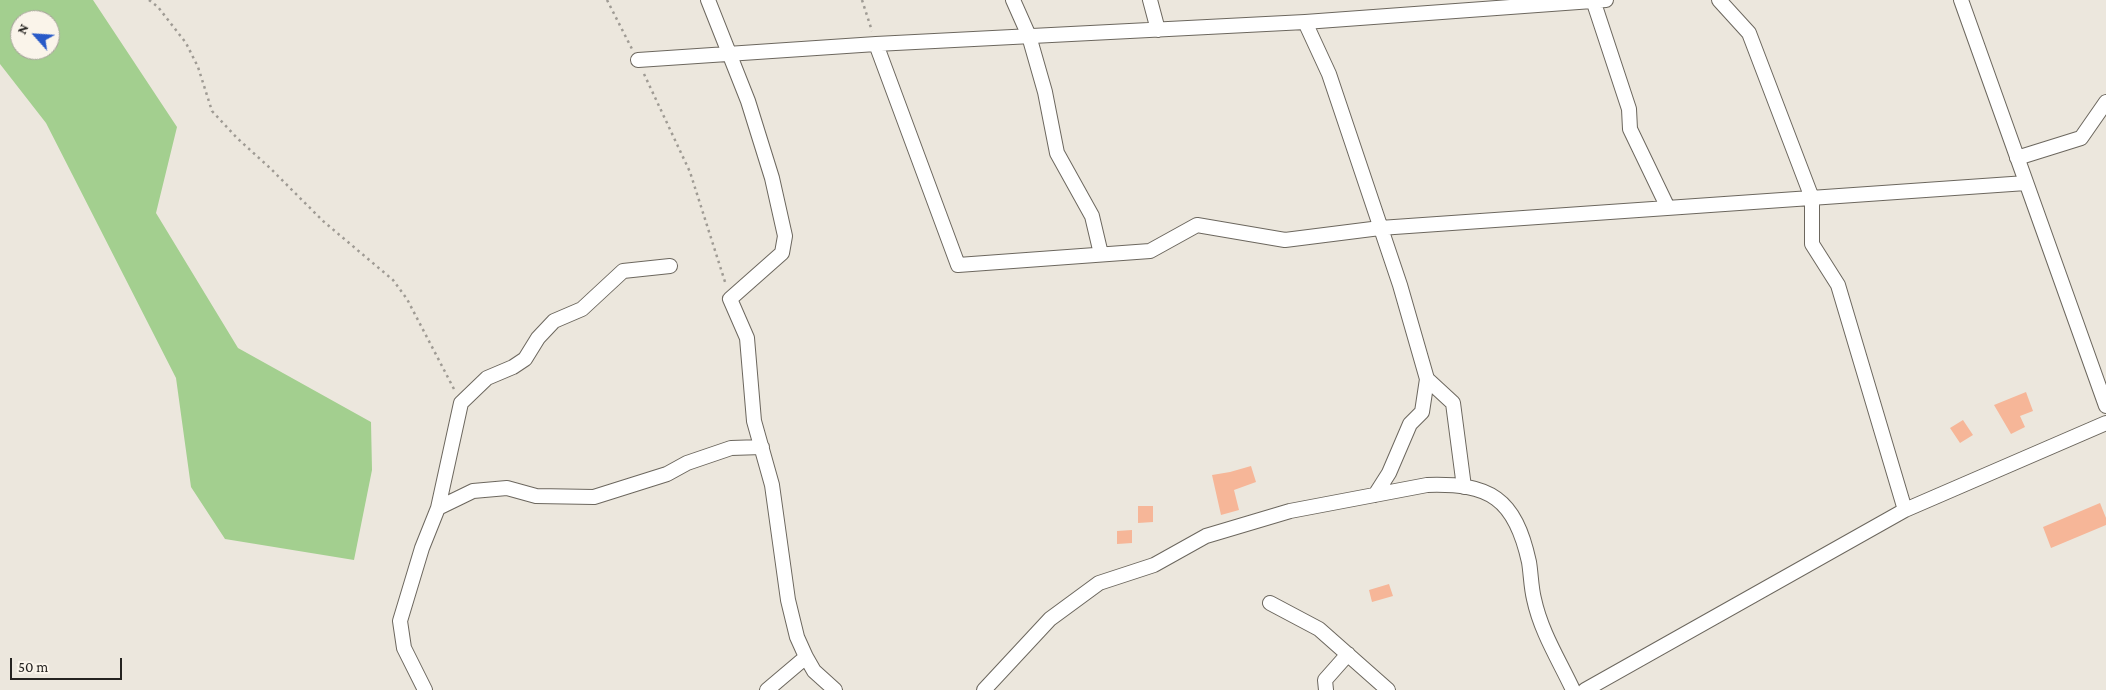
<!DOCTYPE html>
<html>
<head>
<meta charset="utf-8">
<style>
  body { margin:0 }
  #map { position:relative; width:2106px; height:690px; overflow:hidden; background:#ece7dd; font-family:"Crimson Pro",serif }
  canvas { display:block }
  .north { position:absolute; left:10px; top:10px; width:50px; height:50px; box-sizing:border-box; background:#faf4ea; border:1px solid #a5a099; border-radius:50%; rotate:296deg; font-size:14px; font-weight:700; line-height:20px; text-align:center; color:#252320 }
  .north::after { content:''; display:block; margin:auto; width:18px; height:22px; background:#285ac8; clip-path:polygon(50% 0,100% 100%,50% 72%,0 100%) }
  .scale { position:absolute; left:10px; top:658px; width:112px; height:22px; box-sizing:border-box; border:2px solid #252320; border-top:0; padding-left:6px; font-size:15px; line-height:18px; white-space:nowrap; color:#252320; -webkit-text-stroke:4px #faf4ea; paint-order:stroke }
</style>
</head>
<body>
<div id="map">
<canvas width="2106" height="690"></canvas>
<div class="north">N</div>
<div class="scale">50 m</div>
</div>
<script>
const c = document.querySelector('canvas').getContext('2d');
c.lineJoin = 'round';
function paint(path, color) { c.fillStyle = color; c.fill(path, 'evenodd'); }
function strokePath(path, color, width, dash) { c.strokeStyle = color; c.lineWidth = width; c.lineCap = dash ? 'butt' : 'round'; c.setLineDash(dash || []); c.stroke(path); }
paint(new Path2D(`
  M0,0H93L177,127L156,213L238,348L371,422L372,470L354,560L225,539L191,487L176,378L46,123L0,64ZM20,20H50V50H20Z`), '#a3cf8f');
paint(new Path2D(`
  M2026,392L2033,411L2020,416L2025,427L2011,434L1994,405Z
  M1963,420L1973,435L1960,443L1950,428Z
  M1251,466L1256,482L1234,490L1239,510L1221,515L1212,475L1230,472Z
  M2100,503L2106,518V525L2051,548L2043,527Z
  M1138,506H1153V522L1138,523Z
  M1132,530V543L1117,544V531Z
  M1389,584L1393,596L1372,602L1369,590Z`), '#f6b698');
const minor = new Path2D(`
  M708,0L748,101L772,178L785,236L782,253L730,299L747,338L754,421L772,485L788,600L797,637L806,657L814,671L835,690
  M1013,0L1029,36L1045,92L1057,153L1092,216L1101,254
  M1150,0L1158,30
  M1593,0L1629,109L1630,129L1668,208
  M1719,0L1749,33L1812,198V244L1838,285L1905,510
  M1961,0L2106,406
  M1305,22L1329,74L1400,285L1427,379L1422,412L1410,424L1389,473L1375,495
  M876,44L958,265L1150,251L1197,225L1285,240L1380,228L2026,183
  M638,60L876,44L1305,22L1606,0
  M2017,158L2081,138L2106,102
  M1427,379L1453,403L1464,487
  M438,508L473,491L507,488L536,496L594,497L667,474L687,463L731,448L762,447
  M1270,603L1319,629L1388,690
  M425,690L404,648L400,621L422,548L438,508L461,403L487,378L513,367L525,359L538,338L554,321L582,309L623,271L670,266
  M767,690L806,657
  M984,690L1050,619L1099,583L1154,565L1206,536L1290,511L1427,485C1490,483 1515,498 1529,562C1531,574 1531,587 1534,599C1541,632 1559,660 1573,690
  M1326,690L1325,680L1348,654
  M1585,690L1905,510L2106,423`);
strokePath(minor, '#6c675e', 16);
strokePath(new Path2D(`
  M149,0L158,7L186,43L198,67L212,111L237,138L270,168L323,221L393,280L407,299L455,391
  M607,0L632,49
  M862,0L872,31
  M644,74L690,172L726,285`), '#9f9b94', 2.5, [2.5, 4]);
strokePath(minor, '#fff', 14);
</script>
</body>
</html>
